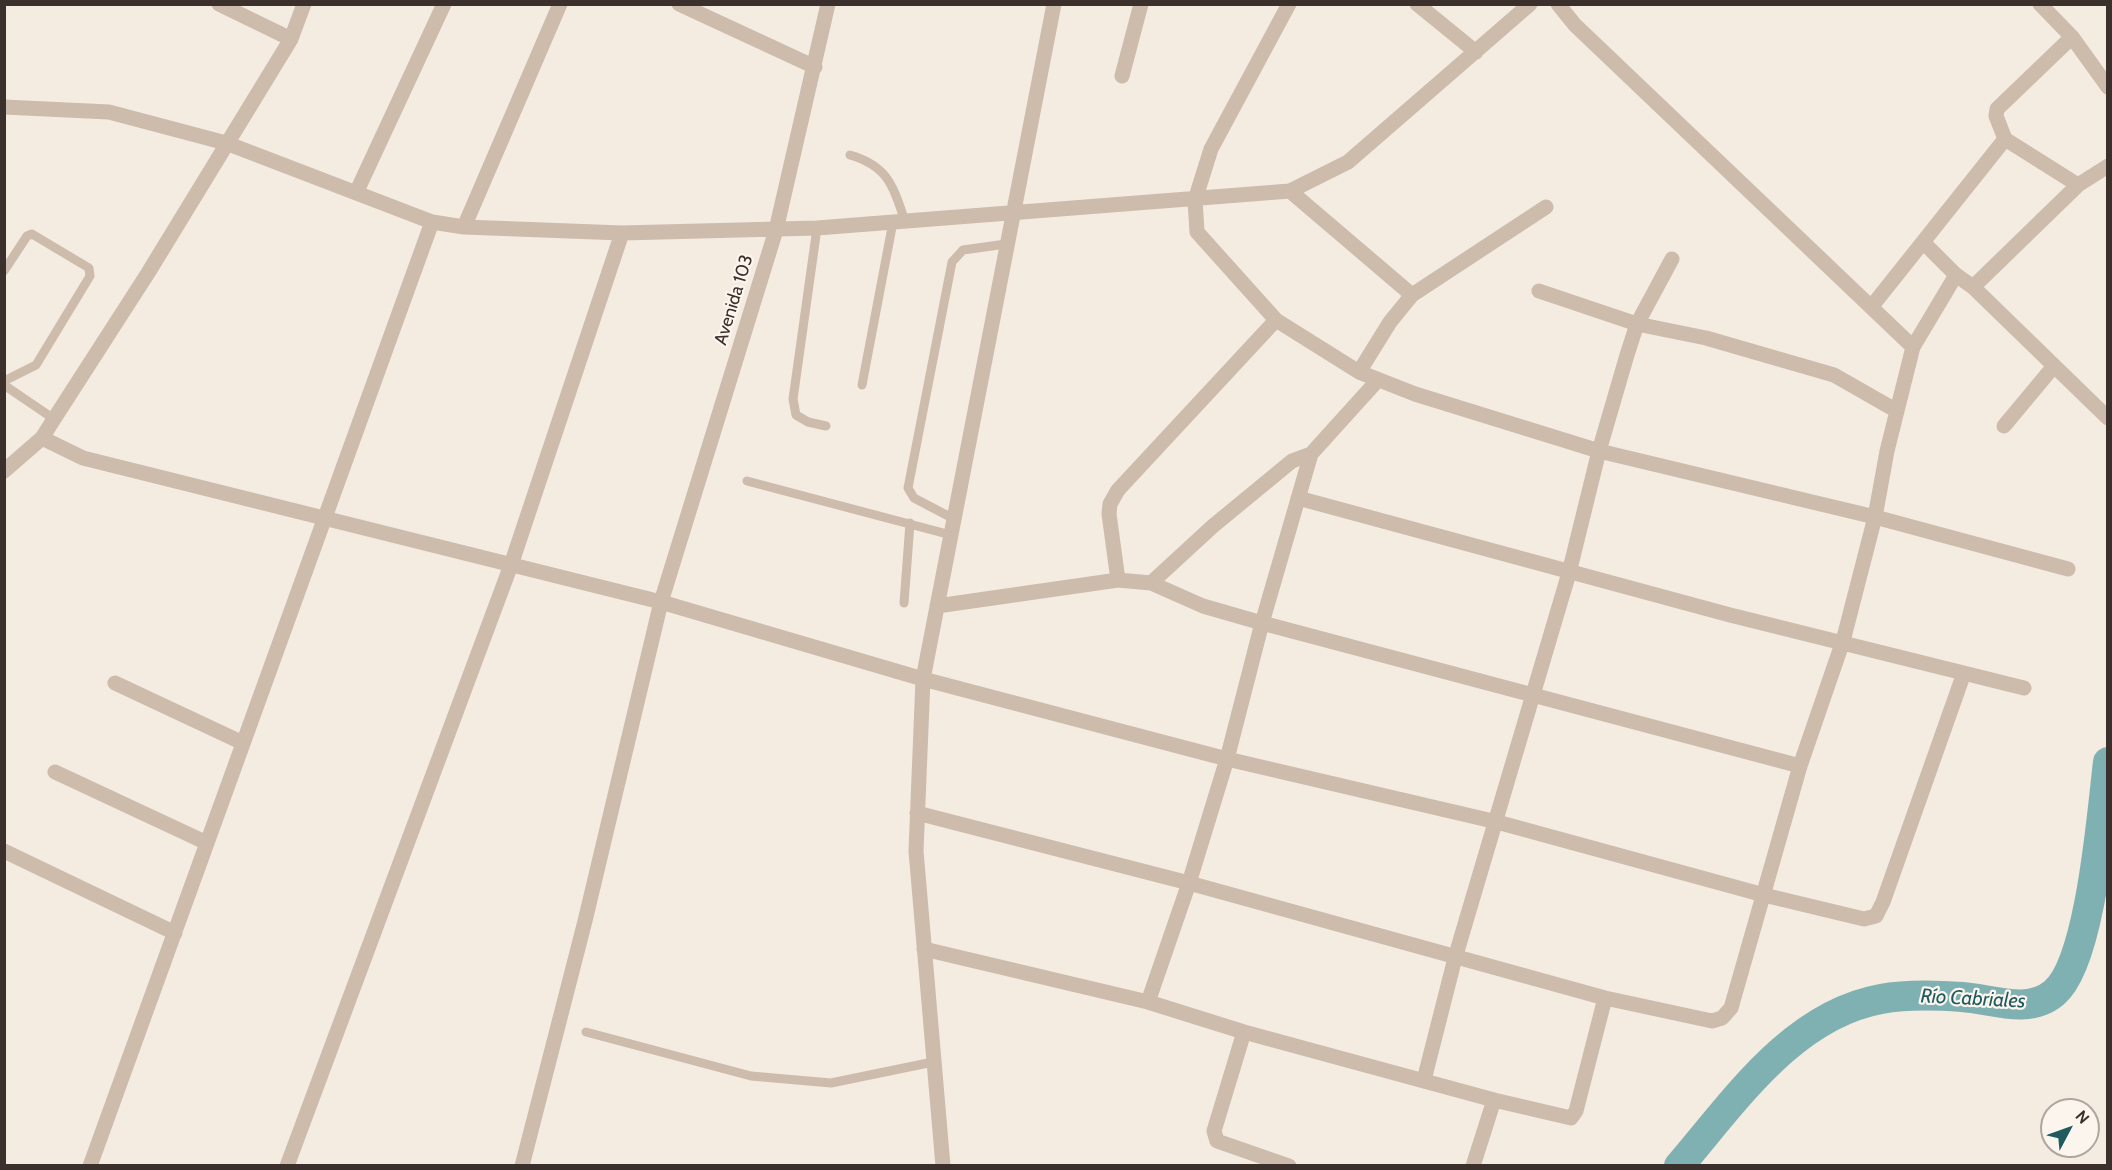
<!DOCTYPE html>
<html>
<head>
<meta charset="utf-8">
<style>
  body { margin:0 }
  #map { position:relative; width:2112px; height:1170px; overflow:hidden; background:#f4ebe1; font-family:Cabin,sans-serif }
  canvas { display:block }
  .frame { position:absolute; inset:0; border:6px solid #3b302b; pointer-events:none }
  .north { position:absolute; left:2040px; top:1098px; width:60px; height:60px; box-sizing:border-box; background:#fbf5ee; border:2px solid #aea6a0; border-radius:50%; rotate:49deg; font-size:16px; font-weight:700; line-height:24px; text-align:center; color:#3b302b }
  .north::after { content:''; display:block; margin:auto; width:21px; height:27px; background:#1f5a5e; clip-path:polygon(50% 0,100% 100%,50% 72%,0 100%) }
</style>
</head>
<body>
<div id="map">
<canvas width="2112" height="1170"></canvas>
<div class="frame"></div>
<div class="north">N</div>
</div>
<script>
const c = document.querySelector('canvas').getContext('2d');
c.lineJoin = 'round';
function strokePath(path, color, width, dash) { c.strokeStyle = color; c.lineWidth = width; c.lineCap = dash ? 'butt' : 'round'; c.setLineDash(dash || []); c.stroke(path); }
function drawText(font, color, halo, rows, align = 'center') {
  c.font = font + ' Cabin,sans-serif'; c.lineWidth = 4.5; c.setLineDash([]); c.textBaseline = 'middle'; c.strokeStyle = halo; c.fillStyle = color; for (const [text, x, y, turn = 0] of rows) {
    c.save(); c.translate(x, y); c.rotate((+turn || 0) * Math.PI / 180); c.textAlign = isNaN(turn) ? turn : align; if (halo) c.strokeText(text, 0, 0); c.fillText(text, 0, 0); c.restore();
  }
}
strokePath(new Path2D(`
  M1679,1166C1734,1102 1792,1015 1881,999C1907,994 1936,995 1962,997C1992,999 2028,1015 2054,993C2091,963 2102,811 2108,762`), '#7fb0b2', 30);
strokePath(new Path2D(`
  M850,155C888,166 893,186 905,221
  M817,228L793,399L796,415L808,422L826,426
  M4,271L27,236L32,234L89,268L90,276L36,365L4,381
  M4,385L54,419
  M862,385L893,222
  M747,481L951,535
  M954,519L914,498L908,488L952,262L963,250L1006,244
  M904,603L910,523
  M586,1032L751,1076L831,1083L933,1062`), '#cdbbac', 9);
strokePath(new Path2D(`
  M219,4L291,39
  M679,4L815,67
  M1289,4L1211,149L1195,200L1197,232L1276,320L1359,372L1415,394L1599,451L1875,517L2068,569
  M1417,4L1476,52
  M1558,4L1575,25L1913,347
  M2040,4L2072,37L2108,87
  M1122,76L1141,4
  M4,107L109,112L226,143L432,222L464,227L622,233L817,228L1290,191L1348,162L1530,4
  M2005,139L1996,116L1997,109L2072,37
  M1290,191L1412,295
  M356,193L444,4
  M464,227L560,4
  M1923,242L1956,275
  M1973,287L2108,418
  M1539,291L1637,324L1706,338L1834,375L1897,411
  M1872,306L2005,139L2078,185
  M1359,372L1390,322L1412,295L1546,207
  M2004,426L2054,366
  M42,438L83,458L661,602L923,679L1227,759L1497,822L1764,895L1864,919L1876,916L1883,902L1964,673
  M4,471L42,438L54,419L148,273L291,39L304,4
  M1298,498L1730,615L2024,688
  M1118,580L1109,514L1110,504L1118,490L1276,320
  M1151,583L1213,526L1292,461L1311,454
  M937,606L1118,580L1151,583L1203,606L1262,623L1800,766
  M115,683L243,743
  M55,772L207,843
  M917,813L1189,883L1605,998L1712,1021L1722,1018L1731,1008L1800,766L1843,641L1875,517L1887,451L1913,347L1956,275L1973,287L2078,185L2108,166
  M4,851L175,933
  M924,949L1148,1002L1244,1032L1494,1100L1571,1118L1576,1111L1605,998
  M1148,1002L1189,883L1227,759L1262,623L1311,454L1377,381
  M1244,1032L1214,1131L1217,1141L1289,1166
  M1424,1080L1455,958L1569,573L1599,451L1627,355L1637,324L1672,259
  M90,1166L432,222
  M287,1166L511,565L622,233
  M522,1166L585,921L661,602L776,230L828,4
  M943,1166L916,851L923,679L1054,4
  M1473,1166L1494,1100`), '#cdbbac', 15);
drawText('18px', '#3b302b', '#fbf5ee', [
  ["Avenida 103",734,300,-73]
]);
drawText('italic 20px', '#1f5a5e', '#fbf5ee', [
  ["Río Cabriales",1973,999,3]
]);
</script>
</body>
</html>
